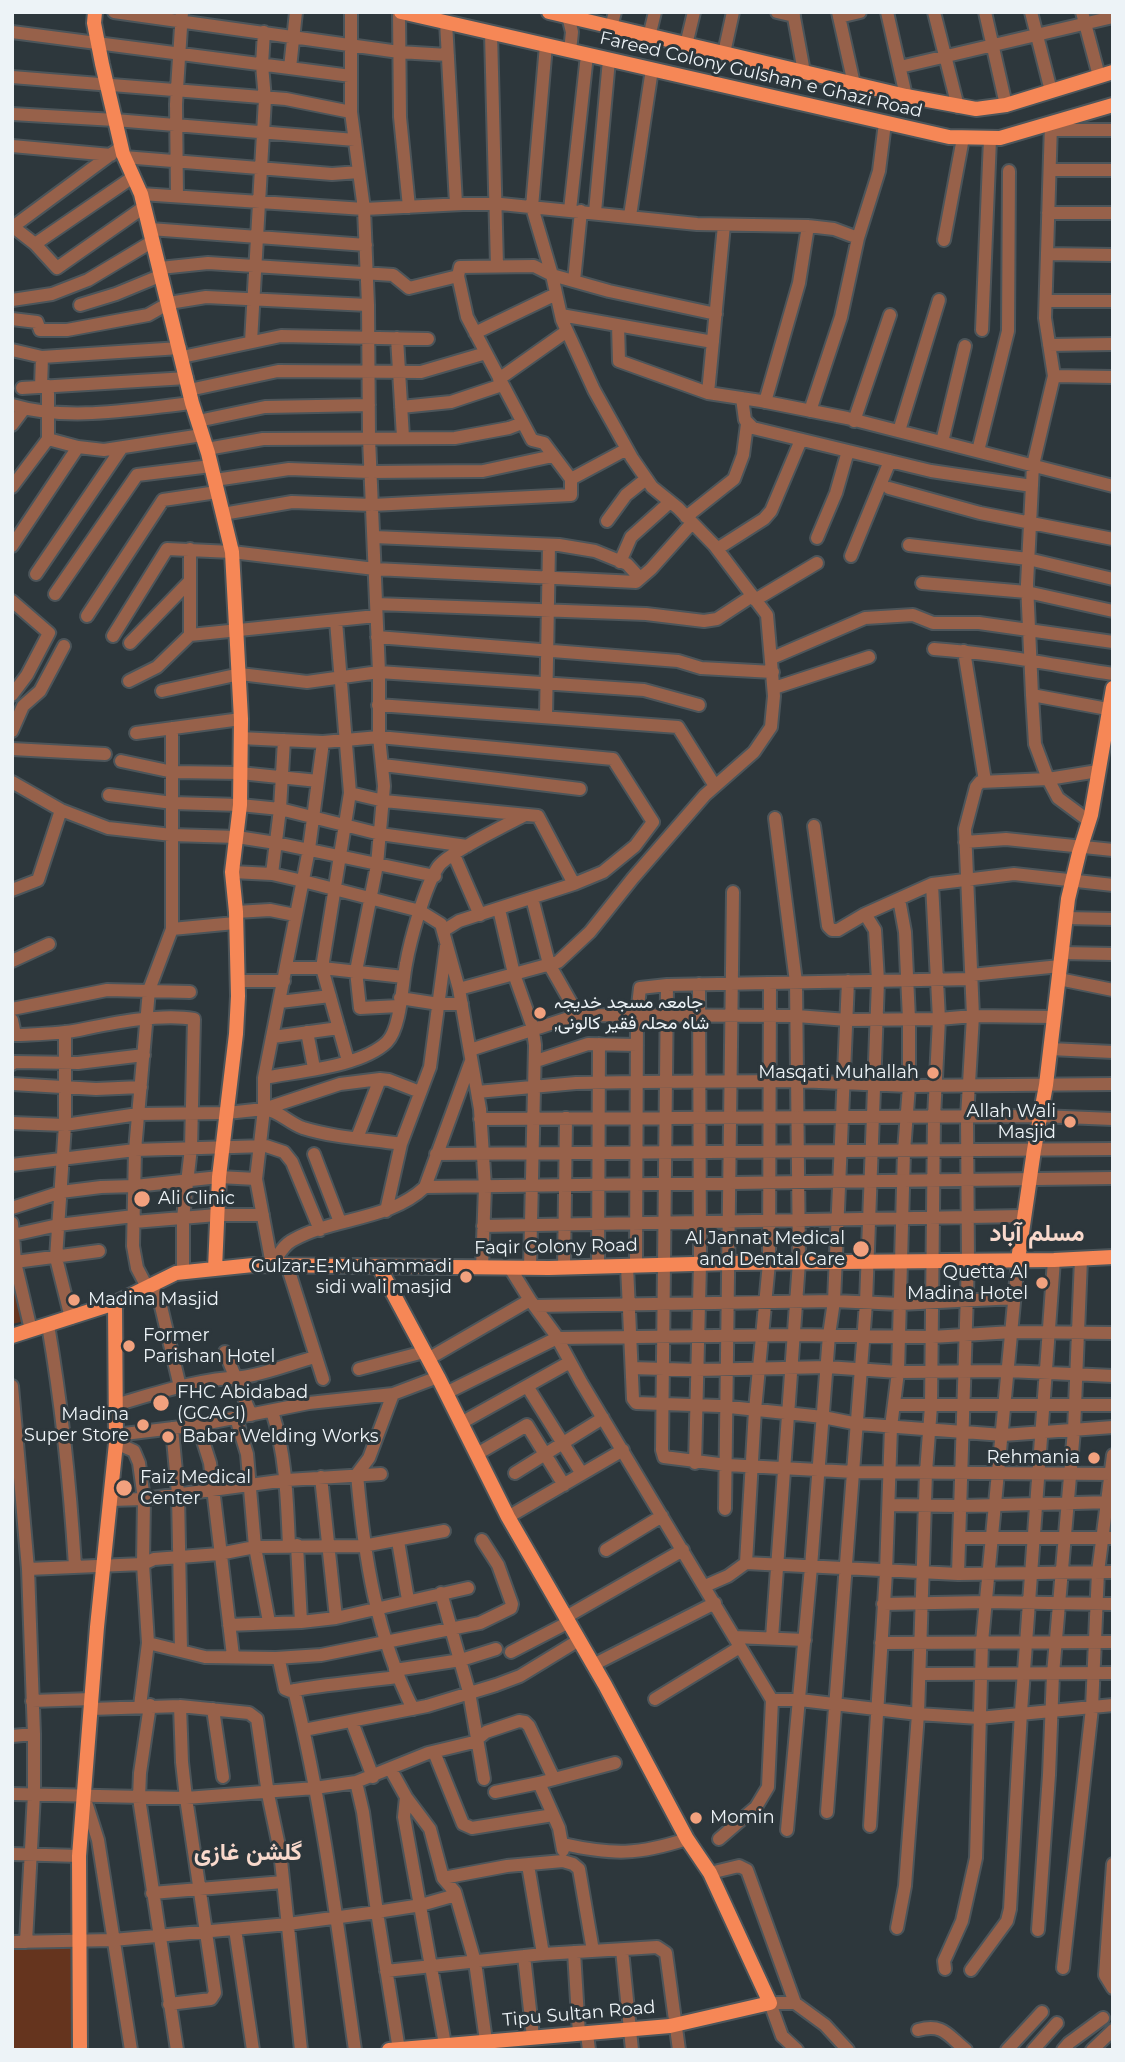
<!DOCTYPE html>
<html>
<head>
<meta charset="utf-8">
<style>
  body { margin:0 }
  #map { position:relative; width:1125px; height:2062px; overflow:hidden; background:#2d373c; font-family:Montserrat,sans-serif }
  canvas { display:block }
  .frame { position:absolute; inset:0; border:14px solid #edf3f7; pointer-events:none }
</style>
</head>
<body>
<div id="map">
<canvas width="1125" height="2062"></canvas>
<div class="frame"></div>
</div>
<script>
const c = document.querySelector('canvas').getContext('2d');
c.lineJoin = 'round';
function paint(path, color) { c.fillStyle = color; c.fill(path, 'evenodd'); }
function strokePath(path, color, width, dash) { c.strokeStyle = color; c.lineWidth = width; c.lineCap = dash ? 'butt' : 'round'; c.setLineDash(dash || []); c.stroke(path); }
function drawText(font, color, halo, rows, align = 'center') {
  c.font = font + ' Montserrat,Vazirmatn,sans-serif'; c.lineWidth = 6; c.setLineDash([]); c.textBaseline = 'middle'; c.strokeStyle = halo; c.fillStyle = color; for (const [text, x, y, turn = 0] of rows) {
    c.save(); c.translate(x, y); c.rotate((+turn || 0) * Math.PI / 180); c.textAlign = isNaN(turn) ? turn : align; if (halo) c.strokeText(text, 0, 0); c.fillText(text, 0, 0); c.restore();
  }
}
paint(new Path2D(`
  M12,1267L25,1321L12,1324Z
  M79,1939L81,2049L12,2050V1941Z`), '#65341e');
const minor = new Path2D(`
  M114,12L399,52L448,55
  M351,12V112L364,209L368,305L369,438L379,672V737L384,786L377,865L356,971L360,1008L399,1006
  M399,12L400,117L409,207
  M567,12L572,32L570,51
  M777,12L794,16
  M793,12L804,72
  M838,12L854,84
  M887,12L906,96
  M934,12L958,107
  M985,12L1006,105
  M1031,12L1051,91
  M1082,12L1099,76
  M839,17L860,12
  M446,22L456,204
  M611,27L615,12
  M12,32L351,76
  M491,33L497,266
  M649,37L655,12
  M686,45L694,12
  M724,53L733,12
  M900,67L1113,17
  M290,68L296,12
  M12,77L286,99L351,112
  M12,114L115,120L355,140
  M1051,124L1045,318L1054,376L1033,465L1027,584L1032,695L1035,744L1048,779L1058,798L1089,821
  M1051,130H1113
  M12,146L111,155
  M124,157L332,174L359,172
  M1050,170H1113
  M141,194L364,209L463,204H501L697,224L808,226L834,229L858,238
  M177,196L176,104L182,12
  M570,210L587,55
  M595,212L609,60
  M1048,213H1113
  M630,216L652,69
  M12,226L35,244L57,268L144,207
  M14,226L121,147
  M150,229L366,245
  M944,240L963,138
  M35,244L133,177
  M1047,254L1113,255
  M160,268L208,263L393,275L409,288L458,276L460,267L534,266L552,275L609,291L716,314
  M574,281L581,211
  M12,300L52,294L88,280L153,241
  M1046,301H1113
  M80,305L116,294L162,275
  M561,315L713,342
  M12,319L37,322L40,330H67L148,315L169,303L206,297L368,305
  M618,325L619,361L708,393L761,401L847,418L1113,486
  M982,330L990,139
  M475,333L556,294
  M397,338L403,437
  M251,342L265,99L262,65L264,32
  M1049,345L1113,344
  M12,350L42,357L180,348
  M182,357L281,336L428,339
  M1054,376L1113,377
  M499,379L567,331
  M41,387L42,357
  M22,388L187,378
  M189,390L278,371L421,372L486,353
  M708,393L724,225
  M742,398L745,420L753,428L931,471L1032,486
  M765,402L799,283L808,226
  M12,405C69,422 134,409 192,403
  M401,407L451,402L502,385
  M810,411L841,317L858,238L879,171L885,123
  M198,421L265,407L369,405
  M854,421L890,315
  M12,425L24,409
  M899,431L939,300
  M48,439L78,447L104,450L202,435
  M942,442L965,346
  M207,449L263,439L455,438L509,428L522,423
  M978,451L1008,331L1009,171
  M571,479L627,449
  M215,480L289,469L370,472L483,471L553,456
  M12,487L48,439V386
  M889,488L980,513L1113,539
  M223,514L292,502L372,505L571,495V479L544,443L532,440L467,317L458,276
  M686,517L734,479L743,455L747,424
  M607,521L626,495L646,479
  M374,537L559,545L595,551L627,564L639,577
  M817,538L836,493L848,451
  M909,545L1028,559L1113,579
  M12,546L78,447
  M717,549L764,519L771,511L801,440
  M851,556L890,461
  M620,562L631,537L670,502
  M36,574L121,449
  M922,583L1027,592L1113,611
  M55,594L137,475L211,466
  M755,600L817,563
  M12,601L49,633L27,675L12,695
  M376,604L646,614L704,621L717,619L752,596
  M87,616L163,500L217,492
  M336,621L350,793L322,968L348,1061
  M190,635V549
  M113,636L167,549L232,552L375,569L636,582L651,569L692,523
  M377,637L678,661L701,668L773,672
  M130,643L189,582
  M934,649C994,653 1053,665 1113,674
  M964,651L985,781
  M772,658L865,618L913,615L933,623H979L1113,642
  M129,681L157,667L190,635L376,616
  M774,688L869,657
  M162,691L240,674L307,682L379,672L644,690L699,705
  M1032,695L1113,710
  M378,705L678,727L715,786
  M546,717L549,545
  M172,728V929L149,990L135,1150L133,1246L137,1268L147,1287L156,1294L160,1302L180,1387
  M12,731L23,706L40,691L64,646
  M136,733L241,719
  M240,738L323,742L379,737L613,759L653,822L635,846L603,872L574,884L459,921L443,931
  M12,749L105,754
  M121,761L173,772L240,773L318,781
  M383,765L580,789
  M12,782L61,810L38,880L12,890
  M350,793L384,801L538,816L574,884
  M109,795L173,803L240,805L280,809L380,834L467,846
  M61,810L108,828L172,835L237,837L276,843L435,876
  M814,826L828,926L832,930H838L865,914L932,884L1014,874L1113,885
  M965,842L1006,839L1113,850
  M454,855L480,915
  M232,872L272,874L303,881L420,911L441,924L459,989L480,1109L485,1187L482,1268
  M272,874L280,809L284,740
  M532,898L549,964L578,1015
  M499,909L514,974L532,1025L535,1045L530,1268
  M236,912L270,910L295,915
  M1066,918L1113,919
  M172,929L235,923
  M1062,953L1113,954
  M12,961L49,944
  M286,968H322L404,977
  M971,975L1060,966
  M1059,979L1113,990
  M238,981H284
  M667,985L662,1450L664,1457L727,1465L854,1472L1113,1474
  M459,989L558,962L590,932L633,878L705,795L754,752L771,727L774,696L767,615L714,545L678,508L652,487L632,458L594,390L562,320L552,275L532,207L546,45
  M400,998L439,1004H462
  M280,1002L330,996
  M12,1009L107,990L190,992
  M12,1020L15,1035H18C38,1034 59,1034 79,1030C112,1023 161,1013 194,1019L191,1148L183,1218V1272
  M65,1032V1125L56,1258L71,1318
  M307,1032L314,1068
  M273,1037L339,1028
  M1050,1049L1113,1052
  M470,1050L578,1015L797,1016L847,1020L939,1019L973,1016L1054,1017
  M536,1061L588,1044L637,1045
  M12,1064L14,1062L78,1063L144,1055
  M264,1078C299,1071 361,1067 387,1042C401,1028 402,984 406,964C410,941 425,886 438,867C446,854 508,824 525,815
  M12,1084L96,1089L141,1087
  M477,1092L576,1083L636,1082L797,1081L909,1086L1113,1084
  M265,1109C279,1111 289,1123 303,1128C335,1138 369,1139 401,1144
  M480,1119L1040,1116L1113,1119
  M12,1123L65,1125L138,1114L227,1113L264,1109L340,1084L380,1079L389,1080L420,1092
  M357,1138L380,1079
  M314,1154L340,1222
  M436,1154L1113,1149
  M12,1165L135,1150L266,1146L284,1152L292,1162L320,1230
  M425,1187L1113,1178
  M12,1208L61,1192L101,1187L135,1186L219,1177L256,1179
  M386,1211L401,1144L430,1067L446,946
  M134,1222L217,1215H263
  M12,1223L15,1262L31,1330
  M483,1226L1023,1216
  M13,1235L58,1225L134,1216
  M15,1262L99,1251
  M272,1265L256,1179L264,1109V1078L309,849L323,742
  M272,1265C278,1256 283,1245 293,1240C334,1217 389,1221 425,1187L471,1061
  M287,1265L323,1379
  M636,1265L637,1015L640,988L667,985L971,979
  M627,1266L633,1399L636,1403L720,1406L823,1417L858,1424L1003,1435L1113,1427
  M598,1267L599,1044
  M510,1268L530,1300L555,1334L581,1382L772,1700H800L918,1714L979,1718L1113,1705
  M564,1268L566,1118
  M535,1306L834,1301L900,1304L1015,1298
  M48,1325C62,1406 70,1485 75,1566
  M225,1352L251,1415
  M428,1359L530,1300
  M632,1368L697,1370L827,1367L898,1372L1008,1371L1113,1376
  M359,1369L424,1352
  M12,1386L28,1569L34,1734V1794L26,1942
  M527,1386L582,1474
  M446,1393L557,1338L795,1335L932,1337L1012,1332L1113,1333
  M393,1394L369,1458L357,1474C364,1556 376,1635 413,1709
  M115,1405C157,1393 198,1379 242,1377C259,1376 296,1362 315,1357
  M894,1405H1113
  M272,1411C286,1455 287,1500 289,1546
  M236,1418L247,1454L255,1547L269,1622
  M461,1423L570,1362
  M198,1425L210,1463L233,1656
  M172,1428L178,1494L181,1651
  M116,1435L198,1425L309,1403L393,1394L438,1377
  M116,1443L134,1451L139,1463L144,1499L143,1564L148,1643L140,1706
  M477,1454L527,1425L564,1485
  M695,1463L700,1264L699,984
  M515,1473L603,1418
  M321,1477L336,1618
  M110,1500L144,1499L287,1480L381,1474
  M889,1505L961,1506L1112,1502
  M725,1509L733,892
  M508,1517L623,1450
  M960,1538H1113
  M398,1541L408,1600
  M297,1545L301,1622
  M606,1550L662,1516
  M746,1563L755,1410L769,1263L770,983
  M28,1569L143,1564L154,1559L219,1554L255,1547L363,1546L444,1531
  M958,1574L968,1261L967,1117L973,1016L965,829L976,787L980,782L1048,779L1098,771
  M705,1586L728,1576L746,1563L958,1574L1113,1572
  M441,1593L469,1692L484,1779
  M883,1604L986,1602L1113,1604
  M566,1617L683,1550
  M229,1625L301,1622L336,1618L468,1588
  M734,1637L805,1640
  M772,1638L799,1262L796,982L775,818
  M148,1643L205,1657L276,1658L279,1660L285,1689L290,1691C325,1684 361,1682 397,1677
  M881,1643L1113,1642
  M511,1652L569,1622
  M276,1658L321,1655L480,1623L511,1608L512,1604L498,1565L482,1540
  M593,1665L715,1603
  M395,1670L461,1660L496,1649
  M920,1674L1113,1673
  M294,1690C323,1808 338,1930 355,2050
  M655,1699L740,1647
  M32,1701L92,1699
  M150,1705L140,1773L139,1798L177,2050
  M91,1709L180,1706L249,1713L257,1719L268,1794L280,1851L301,2050
  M213,1709L223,1777
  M352,1722L373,1777
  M304,1730L427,1706L496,1685L520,1676L579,1640
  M12,1736L34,1734
  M434,1752L463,1824L472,1828L553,1815
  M391,1770L406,1797L430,1829L443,1878L455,1892L475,1962L486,2041
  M356,1782L363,1812L377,1912L399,2050
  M539,1783L559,1828L563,1850
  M495,1792L539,1783L615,1763
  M12,1794L186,1798L315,1788L356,1782L428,1753L474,1742L486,1732L519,1721L525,1722L529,1726L554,1779
  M84,1796L98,1840L131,2050
  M406,1797L404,1817L446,2050
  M827,1812L866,1303L878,981L875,930L865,914
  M870,1826L886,1572L891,1427L898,1372L904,1151L909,1086V1019L905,932L899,899
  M787,1830L811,1567L829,1335L834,1301L848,981
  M719,1839L756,1807L768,1787L772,1700
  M563,1844C613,1855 638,1855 687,1839
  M12,1854L79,1856
  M1113,1864L1105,1975L1113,1988
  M528,1865L543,1954
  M710,1873L739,1866L747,1870L795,2003
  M443,1878L507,1866L563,1861L573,1864L579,1869L593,1951
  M152,1893L283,1882
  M897,1928L905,1886L918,1714L926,1472L931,1406L934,1117L939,1019L932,884
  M235,1929L253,2050
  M1038,1930L1049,1775L1053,1674L1074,1430L1081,1259
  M12,1942L113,1940L288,1924L377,1912L421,1905L456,1895
  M622,1950L632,2050
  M574,1952L579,2034
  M524,1956L533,2037
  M1063,1968L1092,1708L1098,1572L1113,1455
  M945,1969L944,1961L962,1921L976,1858L982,1642L1018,1260
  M971,1970L1007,1921L1010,1909L1021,1712L1054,1260
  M386,1971L543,1954L657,1947L666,1953L679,2050
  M169,2004L211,1999L215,1993L186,1798L182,1762L180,1706
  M918,2030C944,2023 948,2036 966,2050
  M587,2034L589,2050
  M797,2050L782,2036L770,2003H795L825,2025L848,2050
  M1007,2050L1042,2012
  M1033,2050L1057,2023
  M1063,2050L1069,2043L1103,2018
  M1092,2050L1113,2030`);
const major = new Path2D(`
  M95,12L94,23L102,64L123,154L141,194L192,403L208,453L232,552L241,719L240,805L232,872L236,912L238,996L236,1034L219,1177L215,1269
  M401,12L949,137L1000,138L1113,105
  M549,12L906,96L976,109L1006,105L1113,72
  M1018,1260L1034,1150L1046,1085L1068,899L1079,853L1091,815L1113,688
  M379,1267L438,1377L508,1517L605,1685L687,1839L710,1873L770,2003L670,2026L389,2050
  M12,1336L115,1303L176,1273L253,1265L549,1268L729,1263L1054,1260L1113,1257
  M80,2050L79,1856L97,1627L116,1443L115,1303`);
strokePath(minor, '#4c555a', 16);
strokePath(major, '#4c555a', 18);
strokePath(minor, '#97614a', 12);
strokePath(major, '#f68756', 14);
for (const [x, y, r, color] of [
  [540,1013,7,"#f2a17e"],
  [933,1073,7,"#f2a17e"],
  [1070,1122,7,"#f2a17e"],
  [142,1199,9,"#f2a17e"],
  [861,1249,9,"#f2a17e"],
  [466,1277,7,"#f2a17e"],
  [1042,1283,7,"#f2a17e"],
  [74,1300,7,"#f2a17e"],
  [129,1346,7,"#f2a17e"],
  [161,1403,9,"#f2a17e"],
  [143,1425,7,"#f2a17e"],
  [168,1437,7,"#f2a17e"],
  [1094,1458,7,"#f2a17e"],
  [124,1488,9,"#f2a17e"],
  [696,1818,7,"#f2a17e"]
]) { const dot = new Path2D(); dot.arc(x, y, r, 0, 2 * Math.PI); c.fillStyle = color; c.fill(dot); strokePath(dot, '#2d373c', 2.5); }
drawText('18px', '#edf3f7', '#2d373c', [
  ["Fareed Colony Gulshan e Ghazi Road",761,75,13],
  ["Faqir Colony Road",556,1247,-1],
  ["Tipu Sultan Road",579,2014,-5]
]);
drawText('18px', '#edf3f7', '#2d373c', [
  ["جامعہ مسجد خدیجہ",554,1003],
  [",شاہ محلہ فقیر کالونی",554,1024],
  ["Masqati Muhallah",919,1073,"right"],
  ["Allah Wali",1056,1112,"right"],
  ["Masjid",1056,1133,"right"],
  ["Ali Clinic",158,1199],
  ["Al Jannat Medical",845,1239,"right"],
  ["and Dental Care",845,1260,"right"],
  ["Gulzar-E-Muhammadi",452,1267,"right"],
  ["sidi wali masjid",452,1288,"right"],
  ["Quetta Al",1028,1273,"right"],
  ["Madina Hotel",1028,1294,"right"],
  ["Madina Masjid",88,1300],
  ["Former",143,1336],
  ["Parishan Hotel",143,1357],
  ["FHC Abidabad",177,1393],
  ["(GCACI)",177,1414],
  ["Madina",129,1415,"right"],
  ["Super Store",129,1436,"right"],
  ["Babar Welding Works",182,1437],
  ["Rehmania",1080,1458,"right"],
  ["Faiz Medical",140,1478],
  ["Center",140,1499],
  ["Momin",710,1818]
], 'left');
drawText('bold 24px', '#f9d9cc', '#2d373c', [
  ["مسلم آباد",1037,1234],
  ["گلشن غازی",248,1853]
]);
</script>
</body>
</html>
